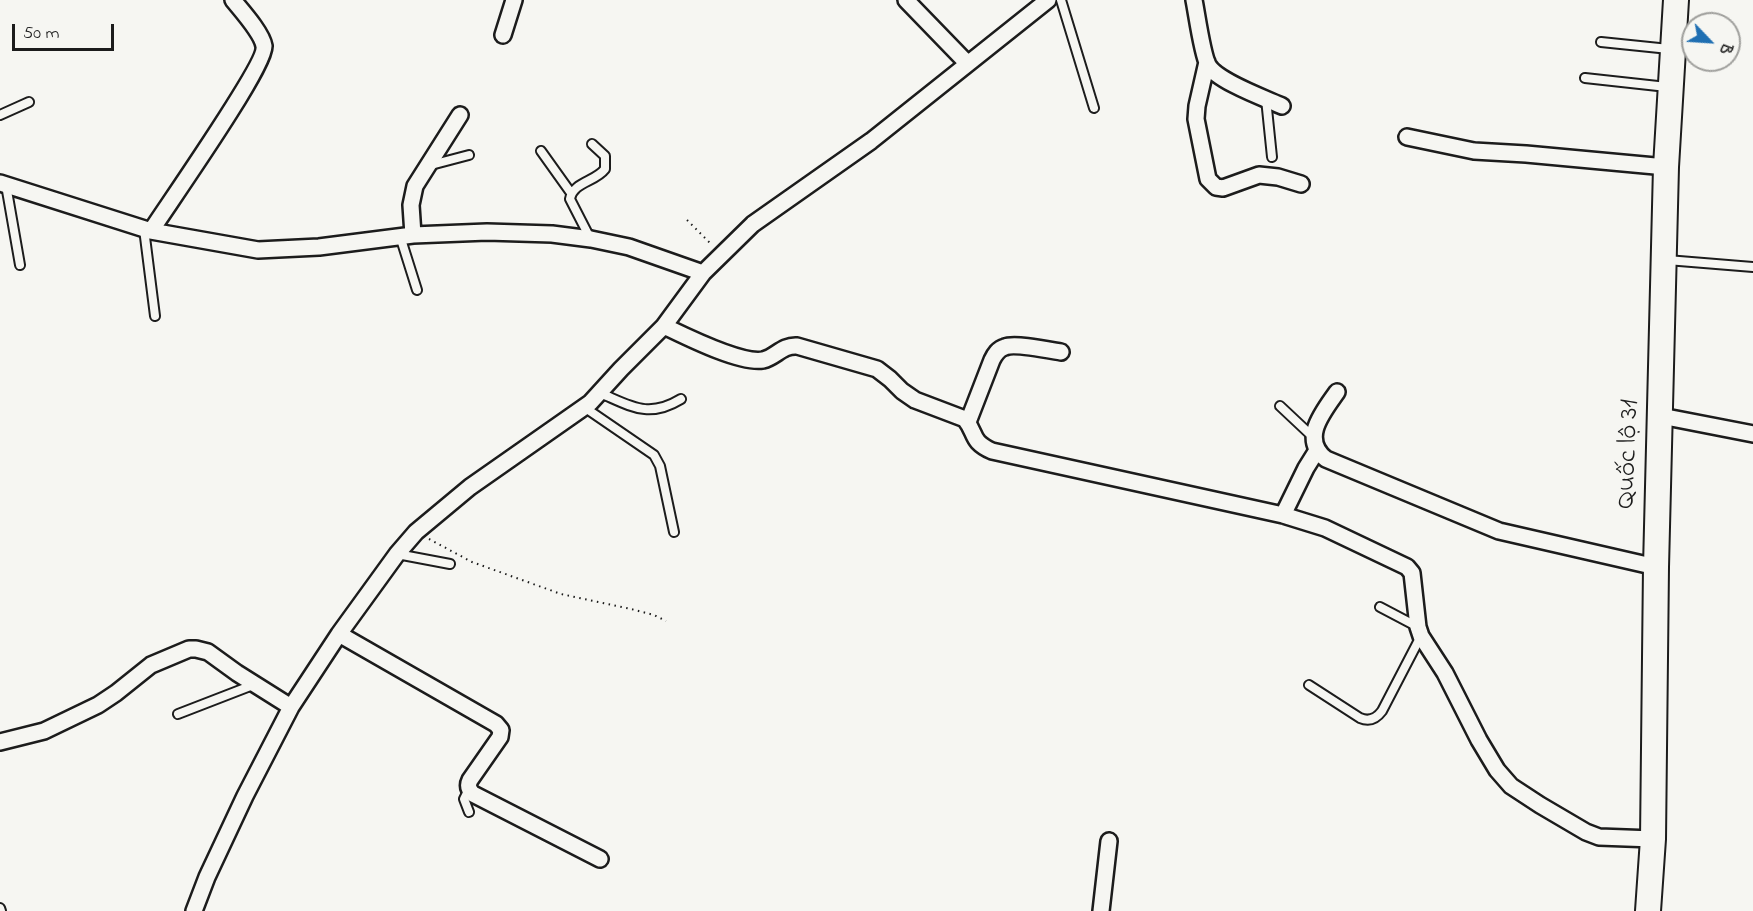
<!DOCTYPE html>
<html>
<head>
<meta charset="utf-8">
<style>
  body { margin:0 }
  #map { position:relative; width:1753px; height:911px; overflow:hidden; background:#f6f6f2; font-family:"Indie Flower",sans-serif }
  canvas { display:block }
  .north { position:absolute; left:1681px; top:12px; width:60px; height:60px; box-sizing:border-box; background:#f6f6f2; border:2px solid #9f9f9c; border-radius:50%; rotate:115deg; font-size:16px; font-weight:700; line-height:24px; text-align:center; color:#1c1c1c }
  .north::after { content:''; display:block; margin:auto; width:21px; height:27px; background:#1f6fb2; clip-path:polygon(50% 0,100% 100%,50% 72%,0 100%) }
  .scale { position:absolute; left:12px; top:24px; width:102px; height:27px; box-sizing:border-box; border:3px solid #1c1c1c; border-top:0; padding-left:8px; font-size:18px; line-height:21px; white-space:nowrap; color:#1c1c1c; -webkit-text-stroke:4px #f6f6f2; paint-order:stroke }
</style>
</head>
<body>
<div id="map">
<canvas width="1753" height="911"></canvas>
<div class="north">B</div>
<div class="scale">50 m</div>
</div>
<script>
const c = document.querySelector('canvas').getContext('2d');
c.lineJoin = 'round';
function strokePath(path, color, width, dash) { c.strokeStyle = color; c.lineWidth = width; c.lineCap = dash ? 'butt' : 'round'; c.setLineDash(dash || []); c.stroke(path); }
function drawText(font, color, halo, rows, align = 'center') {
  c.font = font + ' "Indie Flower",sans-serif'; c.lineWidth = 4.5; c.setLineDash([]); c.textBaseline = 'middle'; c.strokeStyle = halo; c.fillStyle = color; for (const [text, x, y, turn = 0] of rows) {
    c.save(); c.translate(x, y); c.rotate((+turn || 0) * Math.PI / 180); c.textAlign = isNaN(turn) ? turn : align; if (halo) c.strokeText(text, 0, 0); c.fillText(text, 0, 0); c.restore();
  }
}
const service = new Path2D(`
  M1061,0L1094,108
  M1601,42L1669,49
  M1585,78L1667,87
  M1266,99L1272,157
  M0,115L29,102
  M541,151L571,193
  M431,165L469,155
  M6,185L20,265
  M144,229L155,316
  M400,236L417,290
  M590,238L570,199C573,182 595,182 605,169V156L592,144
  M1667,260L1753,267
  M600,393C631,406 648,419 681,399
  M1280,406L1313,437
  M584,407L654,455L660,466L674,532
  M397,554L450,564
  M1380,607L1418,627
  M1309,685L1360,718C1369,722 1376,719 1382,711L1421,636
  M178,714L253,685
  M469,812L464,799L469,789
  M0,908L1,911`);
const minor = new Path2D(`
  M906,0L967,63
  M1194,0C1197,15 1202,53 1208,65C1217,81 1264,98 1282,106
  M503,35L514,0
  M1207,62L1197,106L1196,119L1208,179L1216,187L1223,188L1259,175L1278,177L1301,184
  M1407,137L1474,151L1526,154L1666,167
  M0,183L151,231L258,250L319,247L413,235L487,232L552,234L591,239L629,247L703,273
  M151,231C167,206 267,64 264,46C262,33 242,11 233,0
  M413,235L411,205L415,186L460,115
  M664,326C685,336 740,364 763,360C776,357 782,345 797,346L877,369L890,379L902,391L915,400L965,419C977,434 970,441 992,451L1283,515L1325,528L1407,567L1412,573L1418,627L1421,636L1445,673L1479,740L1497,770L1511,786L1540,805L1586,832L1599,837L1653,839
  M1337,392C1323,412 1300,439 1326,459L1499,531L1656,567
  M1661,416L1753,434
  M968,422L992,360C995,354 998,349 1005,347C1014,343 1049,350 1061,352
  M1283,515L1306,468L1316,452
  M339,634L496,724L501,730L500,737L470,780C467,786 469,790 473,794L600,859
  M0,742L44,731L98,705L116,693L151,665L189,649H196L208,652L237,673L291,707
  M194,911L207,877L245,796L291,707L339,634L397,554L416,532L470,487L590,403L621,369L664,326L703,273L753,224L871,141L1048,0
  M1101,911L1109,841`);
const trunk = new Path2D(`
  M1648,911L1653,839L1656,567L1666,167L1676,0`);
strokePath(service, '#1c1c1c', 12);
strokePath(minor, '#1c1c1c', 20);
strokePath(trunk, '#1c1c1c', 28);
strokePath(new Path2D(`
  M687,220L711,244
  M429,539L472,562L561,594L631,609L654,615L666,621`), '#1c1c1c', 2, [1.5, 4.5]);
strokePath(service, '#f6f6f2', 8);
strokePath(minor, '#f6f6f2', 15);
strokePath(trunk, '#f6f6f2', 24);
drawText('27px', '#1c1c1c', '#f6f6f2', [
  ["Quốc lộ 31",1630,454,-88]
]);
</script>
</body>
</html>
